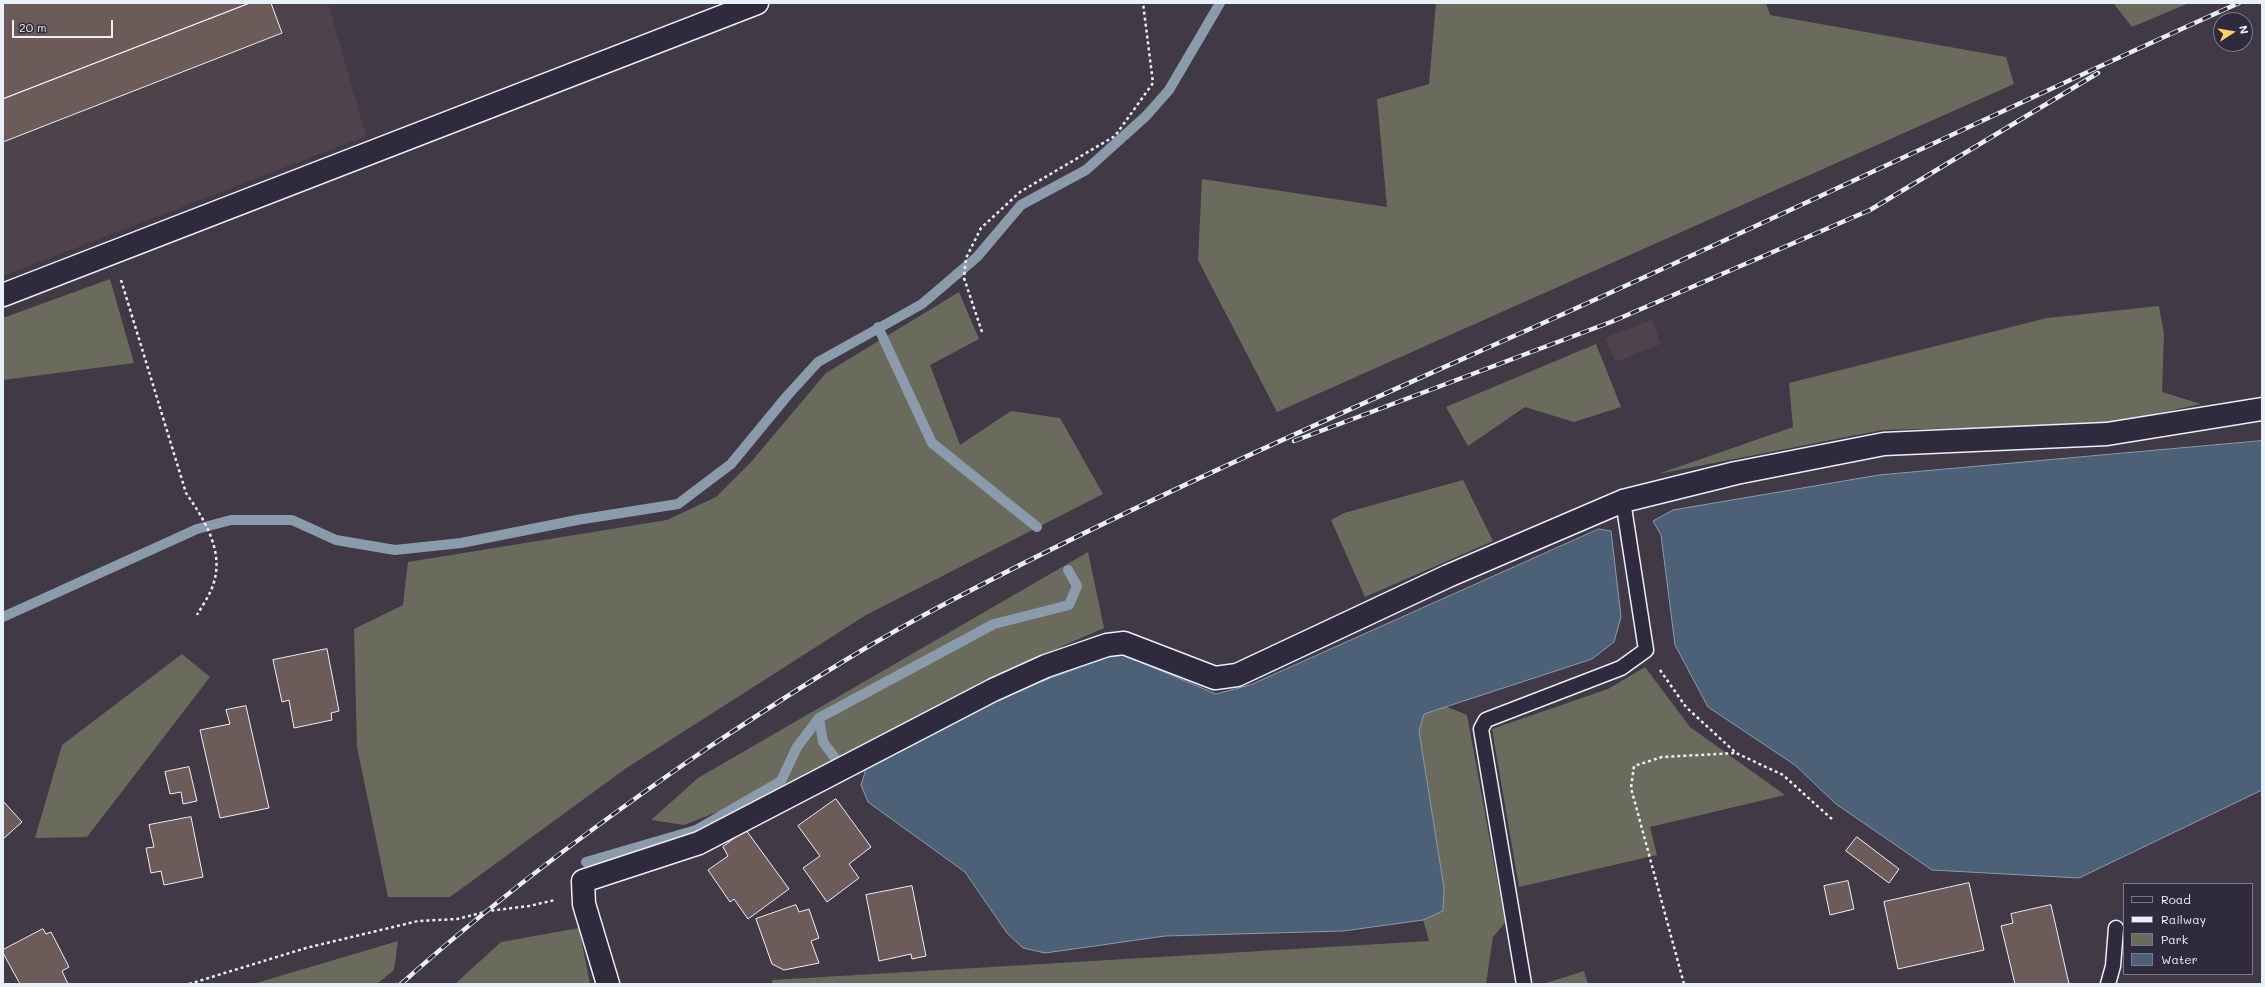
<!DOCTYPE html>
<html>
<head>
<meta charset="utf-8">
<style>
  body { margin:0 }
  #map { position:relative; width:2265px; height:987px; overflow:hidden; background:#413945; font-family:Mali,sans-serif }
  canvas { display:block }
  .frame { position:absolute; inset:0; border:4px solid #e8f1f8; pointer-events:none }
  .legend { position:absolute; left:2123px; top:883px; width:130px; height:92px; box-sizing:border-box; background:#2f2a3d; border:1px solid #797a88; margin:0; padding:5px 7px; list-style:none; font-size:12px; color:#e8f1f8 }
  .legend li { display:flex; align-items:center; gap:8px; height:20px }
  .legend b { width:20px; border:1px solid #797a88 }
  .north { position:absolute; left:2213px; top:12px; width:40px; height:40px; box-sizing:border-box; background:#2f2a3d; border:1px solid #797a88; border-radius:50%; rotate:78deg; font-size:11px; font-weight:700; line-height:16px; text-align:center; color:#e8f1f8 }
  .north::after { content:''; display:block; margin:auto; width:14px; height:18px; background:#ffd166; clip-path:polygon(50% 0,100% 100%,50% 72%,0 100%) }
  .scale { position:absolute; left:12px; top:20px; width:101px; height:18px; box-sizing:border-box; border:2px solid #e8f1f8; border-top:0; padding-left:5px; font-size:12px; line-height:14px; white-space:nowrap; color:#e8f1f8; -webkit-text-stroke:3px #2f2a3d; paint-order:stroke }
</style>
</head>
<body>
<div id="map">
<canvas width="2265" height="987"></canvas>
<div class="frame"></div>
<ul class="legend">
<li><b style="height:5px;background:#2f2a3d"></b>Road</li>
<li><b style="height:5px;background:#e8f1f8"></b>Railway</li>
<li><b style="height:11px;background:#6a6b5c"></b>Park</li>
<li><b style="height:11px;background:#4c6177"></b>Water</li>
</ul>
<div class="north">N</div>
<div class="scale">20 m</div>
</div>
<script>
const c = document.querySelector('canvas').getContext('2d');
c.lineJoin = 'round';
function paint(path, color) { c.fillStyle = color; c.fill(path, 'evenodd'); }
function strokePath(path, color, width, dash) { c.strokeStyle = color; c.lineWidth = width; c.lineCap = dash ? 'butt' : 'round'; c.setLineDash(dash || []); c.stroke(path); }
paint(new Path2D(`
  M3,3H328L366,136L3,276Z
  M1652,320L1661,344L1615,362L1605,338Z`), '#4e434b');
paint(new Path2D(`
  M1436,3H1766L1770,15L2006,57L2014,84L1277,412L1198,260L1202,179L1387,207L1377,99L1429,84Z
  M2113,3H2189L2132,27Z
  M110,279L134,363L3,380V318Z
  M959,292L979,339L930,365L960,445L1011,411L1060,418L1103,494L866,615L625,769L450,897H388L357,747L354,629L403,605L408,562L667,520L716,497L751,462L826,373Z
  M2159,306L2164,334L2162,392L2201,404L2105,425L1882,430L1658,474L1793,427L1789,383L2047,318Z
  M1596,344L1621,407L1574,422L1525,407L1468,446L1446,407Z
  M1463,480L1493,541L1365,597L1331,520L1344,513Z
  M1088,552L1104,628L985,680L793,782L684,825L651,820L698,778Z
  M182,654L210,677L87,837L35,838L62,745Z
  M1645,667L1690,727L1785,795L1650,827L1657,855L1519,887L1492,729L1608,689Z
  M1445,706L1467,715L1505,923L1493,937L1486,984H773L772,980L1429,941L1423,920L1443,911L1444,888L1419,731L1424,714Z
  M579,928L590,984H455L501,942Z
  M398,941L394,970L377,984H253Z
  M1584,971L1588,984H1543Z`), '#6a6b5c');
const water = new Path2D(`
  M2262,441V790L2079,878L1932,870L1836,804L1795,765L1708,707L1675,645L1661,535L1653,521L1673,510L1879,475Z
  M1599,529L1611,531L1621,617L1614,642L1592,659L1424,714L1419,731L1444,888L1443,911L1423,920L1343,931L1165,936L1045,953L1023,948L1007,933L965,872L868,802L861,785L866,769L1007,694L1119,653L1216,694L1250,685Z`);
paint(water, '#4c6177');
strokePath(water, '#8a9bab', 1);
strokePath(new Path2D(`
  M878,327L932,443L1037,527
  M3,617L197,529L231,520H292L336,540L395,550L461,543L577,520L678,504L731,464L787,396L818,362L922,304L977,257L1021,205L1086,170L1146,116L1169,90L1220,3
  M835,758L823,742L819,718L994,624L1069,605L1077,586L1068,570
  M586,862L696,830L781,781L797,747L819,718`), '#8a9bab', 10);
const building = new Path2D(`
  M3,3H250L3,99Z
  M250,3H271L282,33L3,142V99Z
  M327,649L339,711L331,713L332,720L294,728L289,700L282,702L273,660Z
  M246,706L269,808L220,818L200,730L230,724L226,710Z
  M189,767L197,801L183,804L181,792L170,794L165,772Z
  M836,799L871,847L849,864L859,878L827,902L803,868L820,856L798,826Z
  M3,801L22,822L3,839Z
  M191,817L203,877L164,885L161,871L151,873L146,848L154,847L149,825Z
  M746,830L789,889L748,919L734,899L730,902L708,870L728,856L723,847Z
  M1857,837L1899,869L1889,883L1846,851Z
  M1848,881L1854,909L1830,915L1824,886Z
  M1969,883L1984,950L1898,969L1884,902Z
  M912,886L926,956L912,959L911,954L879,961L866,895Z
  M796,905L799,912L809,909L819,938L811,941L819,963L784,970L772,964L756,919Z
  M2051,905L2069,984H2015L2001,926L2013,923L2011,914Z
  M43,929L46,934L51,932L69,967L62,971L68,984H20L3,953V950Z`);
paint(building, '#6c5b59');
strokePath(building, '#e8f1f8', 1);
const lane = new Path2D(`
  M1524,984L1481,729L1486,720L1621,668L1646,650L1623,501
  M2108,984L2113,966L2116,928`);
const street = new Path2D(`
  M3,295L757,3
  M608,984L584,904L583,881L699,843L993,690L1046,666L1107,645L1124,643L1215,678L1237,675L1448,576L1623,501L1736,473L1884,444L2107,434L2262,409`);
strokePath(lane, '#e8f1f8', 17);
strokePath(street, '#e8f1f8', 25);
strokePath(new Path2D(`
  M121,280L186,493C204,519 225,552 213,585C210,595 202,606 197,615
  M982,332L964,278L966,258L981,228L1020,192L1115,136L1153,83L1143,3
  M1660,670L1686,707L1736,753L1783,775L1834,821
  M189,984L306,948L418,921L457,919L488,911L529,906L555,900
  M1684,984L1631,788L1634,766L1662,757L1736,753`), '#e8f1f8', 2.5, [3, 3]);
strokePath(lane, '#2f2a3d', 14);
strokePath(street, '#2f2a3d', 22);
const rail = new Path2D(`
  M1294,441L1611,322L1870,210L2098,73
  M401,984C498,897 602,820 709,747C779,701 850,655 924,615C1131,504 1347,411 1561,315C1788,213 2012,105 2239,3`);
strokePath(rail, '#e8f1f8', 4.5);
strokePath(rail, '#2f2a3d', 3, [9]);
</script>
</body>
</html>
